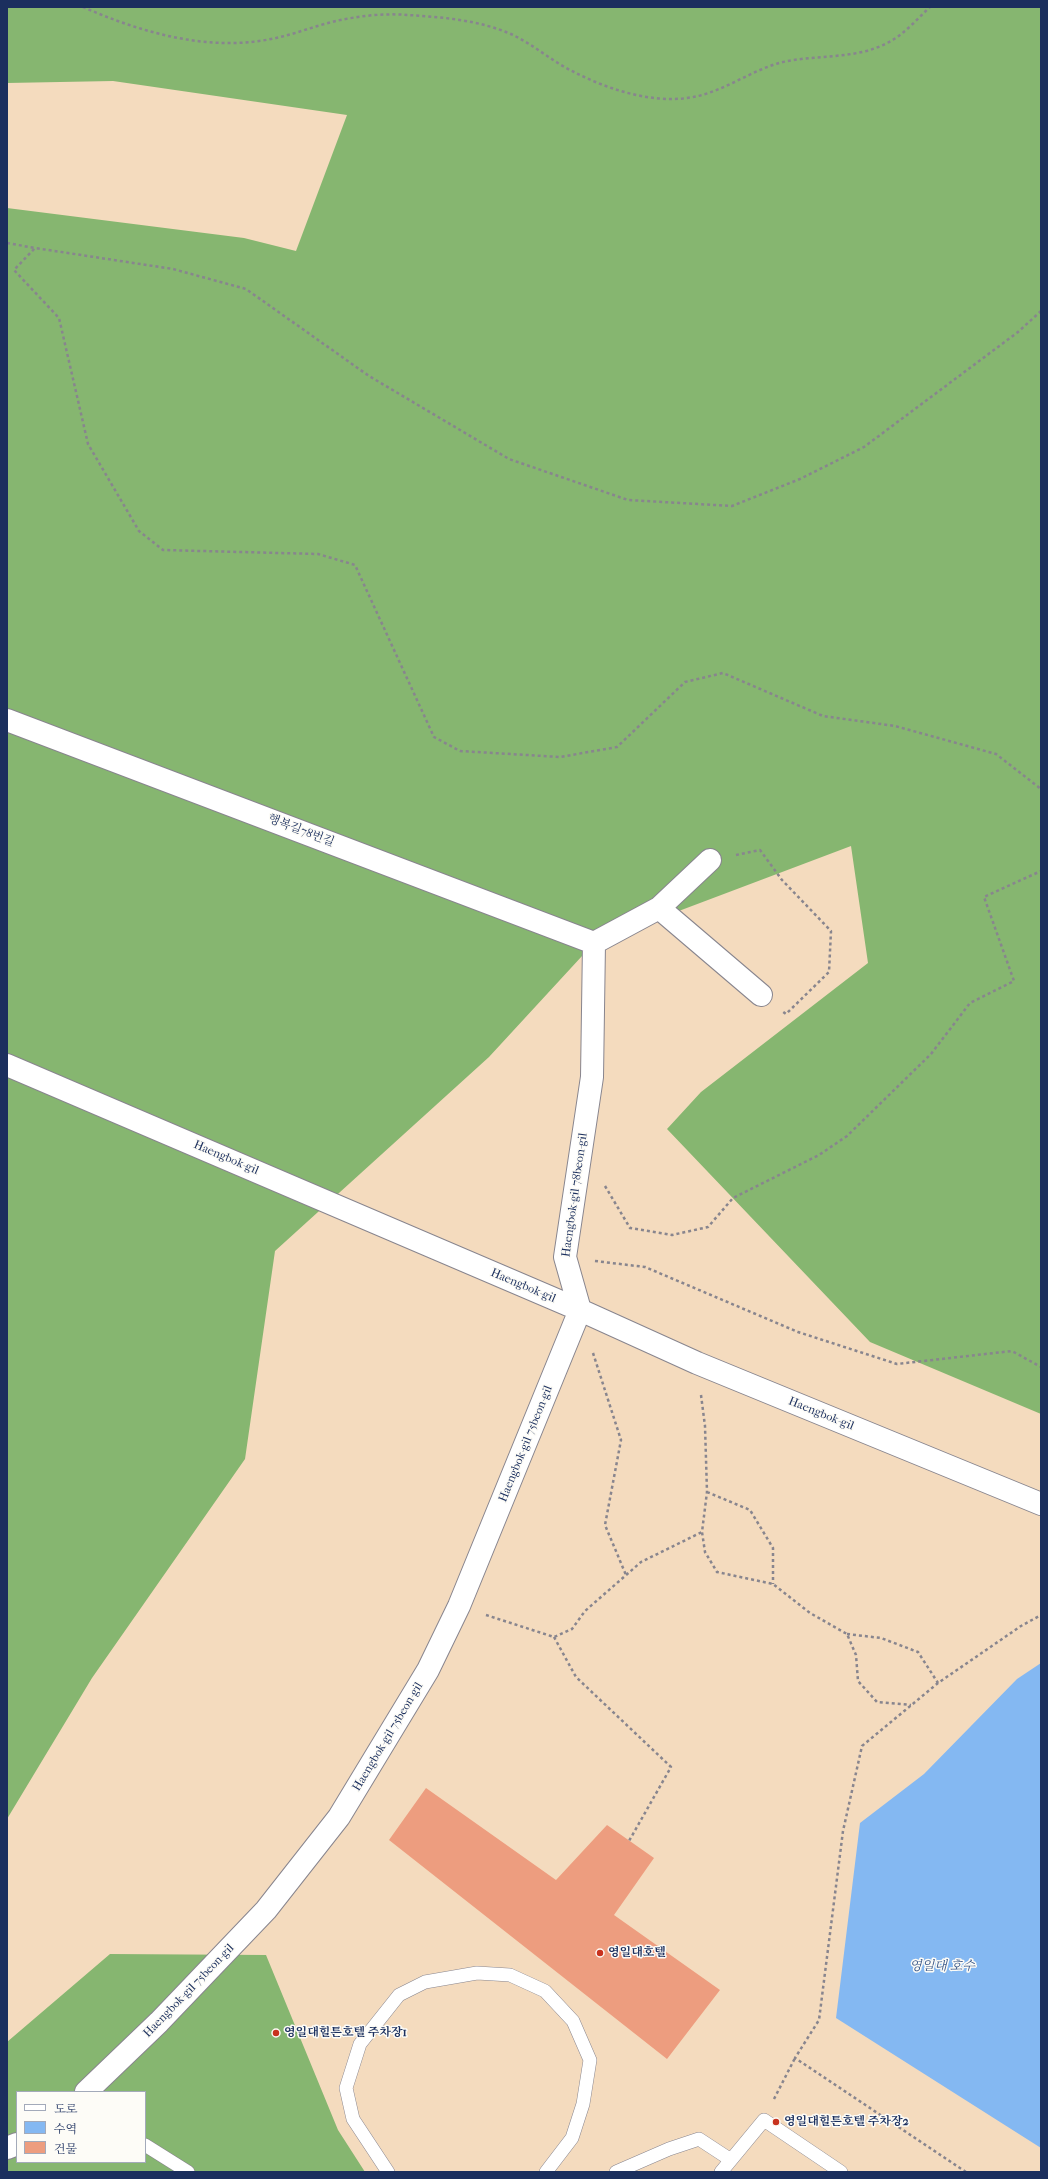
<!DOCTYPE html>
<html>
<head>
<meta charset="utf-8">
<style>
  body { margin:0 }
  #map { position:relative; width:1048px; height:2179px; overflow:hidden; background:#f4dbbe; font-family:"IM FELL French Canon","Noto Serif KR",serif }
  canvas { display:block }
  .frame { position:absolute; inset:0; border:8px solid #1b2f5e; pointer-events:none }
  .legend { position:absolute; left:16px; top:2091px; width:130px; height:72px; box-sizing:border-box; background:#fdfcf7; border:1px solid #a3aaba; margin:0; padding:5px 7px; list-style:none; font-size:12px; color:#1b2f5e }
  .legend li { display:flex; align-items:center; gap:8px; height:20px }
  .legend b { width:20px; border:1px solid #a3aaba }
</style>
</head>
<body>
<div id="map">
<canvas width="1048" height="2179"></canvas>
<div class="frame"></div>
<ul class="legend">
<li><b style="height:5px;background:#fff"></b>도로</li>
<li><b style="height:11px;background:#84b8f2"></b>수역</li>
<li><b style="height:11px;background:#ed9d7f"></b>건물</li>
</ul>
</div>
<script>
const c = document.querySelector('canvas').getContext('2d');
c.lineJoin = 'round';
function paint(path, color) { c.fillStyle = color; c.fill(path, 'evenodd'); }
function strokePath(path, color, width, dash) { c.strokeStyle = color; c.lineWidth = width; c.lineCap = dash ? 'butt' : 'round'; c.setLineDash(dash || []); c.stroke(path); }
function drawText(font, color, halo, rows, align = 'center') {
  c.font = font + ' "IM FELL French Canon","Noto Serif KR",serif'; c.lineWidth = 3; c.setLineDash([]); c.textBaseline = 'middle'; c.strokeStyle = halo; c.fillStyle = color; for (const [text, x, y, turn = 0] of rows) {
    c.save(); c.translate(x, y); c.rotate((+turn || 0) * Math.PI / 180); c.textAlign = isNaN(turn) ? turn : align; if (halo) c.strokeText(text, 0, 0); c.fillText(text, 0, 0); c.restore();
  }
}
paint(new Path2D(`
  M7,7H1041V1414L870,1342L667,1129L701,1092L868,963L851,846L594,943L489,1057L275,1251L245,1459L92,1678L7,1819V208L244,238L296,251L347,115L113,81L7,83Z
  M110,1954L266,1955L338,2130L365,2172H7V2042ZM17,2092H145V2162H17Z`), '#86b670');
paint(new Path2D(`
  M1041,1663V2148L836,2018L860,1823L924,1774L1017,1679Z`), '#84b8f2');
paint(new Path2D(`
  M426,1788L556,1880L607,1825L654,1858L614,1915L720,1990L667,2059L389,1840Z`), '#ed9d7f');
const service = new Path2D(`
  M145,2145L188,2172
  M388,2172L353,2119L346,2088L360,2044L399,1995L425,1982L477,1973L510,1975L545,1991L573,2021L590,2060L583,2104L572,2138L546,2172
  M616,2172L669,2149L699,2139L731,2160
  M721,2172L764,2120L841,2172`);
const minor = new Path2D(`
  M7,720L594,943
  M659,908L710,860
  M594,943L659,908L761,995
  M7,1065L580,1310L697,1363L1041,1504
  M86,2092L159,2022L266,1910L339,1817L428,1670L459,1606L580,1310L565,1257L592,1077L594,943
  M7,2148L17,2144`);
strokePath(service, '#88858e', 14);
strokePath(minor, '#88858e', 24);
strokePath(new Path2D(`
  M83,7C140,32 207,52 271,39C293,35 314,26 336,21C358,16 384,13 407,15C442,17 480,20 513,35C534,45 553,62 574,72C607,89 650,103 687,98C720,94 748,72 779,63C814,54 853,60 885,44C903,36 916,20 930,7
  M7,243L35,248
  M1041,311L1018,332L864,447L800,479L732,506L628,500L509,459L369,376L246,289L173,269L35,248L14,270L59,318L88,444L139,531L163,550L318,554L355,565L434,737L460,751L560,757L617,747L685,682L723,673L823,716L895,726L996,754L1041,789
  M736,855L760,850L782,880L831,931L829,972L786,1014L782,1011
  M605,1186L630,1228L672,1235L708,1227L733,1198L819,1155L847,1136L931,1054L970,1003L1014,981L984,897L1041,871
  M595,1261L645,1267L798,1332L897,1364L1012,1351L1041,1367
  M593,1353L621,1440L605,1525L626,1575
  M701,1395L705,1426L707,1492L702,1532L705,1552L717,1572L773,1584L810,1613L847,1634L856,1655L858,1681L877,1702L911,1705
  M707,1492L750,1510L773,1548V1584
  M486,1615L554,1637L572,1629L585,1611L641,1562L702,1532
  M847,1634L881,1638L918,1652L938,1683
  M554,1637L576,1677L671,1767L629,1841
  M774,2099L795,2058
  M966,2172L795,2058L819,2020L843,1831L862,1746L938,1683L1021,1626L1041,1615`), '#88858e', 2.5, [3, 3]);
strokePath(service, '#fff', 13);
strokePath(minor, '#fff', 22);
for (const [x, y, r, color] of [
  [600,1953,4,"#c8321e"],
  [276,2033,4,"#c8321e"],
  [776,2122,4,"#c8321e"]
]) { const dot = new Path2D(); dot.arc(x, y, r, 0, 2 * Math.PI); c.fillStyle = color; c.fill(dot); strokePath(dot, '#fdfcf7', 1.5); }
drawText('12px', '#1b2f5e', '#fdfcf7', [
  ["행복길78번길",301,831,21],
  ["Haengbok-gil",226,1158,23],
  ["Haengbok-gil 78beon-gil",575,1195,-82],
  ["Haengbok-gil",523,1286,23],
  ["Haengbok-gil",821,1414,22],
  ["Haengbok-gil 75beon-gil",526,1444,-68],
  ["Haengbok-gil 75beon-gil",388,1737,-59],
  ["Haengbok-gil 75beon-gil",189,1991,-46]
]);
drawText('bold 12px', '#1b2f5e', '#fdfcf7', [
  ["영일대호텔",608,1953],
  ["영일대힐튼호텔 주차장1",284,2033],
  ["영일대힐튼호텔 주차장2",784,2122]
], 'left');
drawText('italic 13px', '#3a588a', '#fdfcf7', [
  ["영일대 호수",942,1967]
]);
</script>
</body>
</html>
